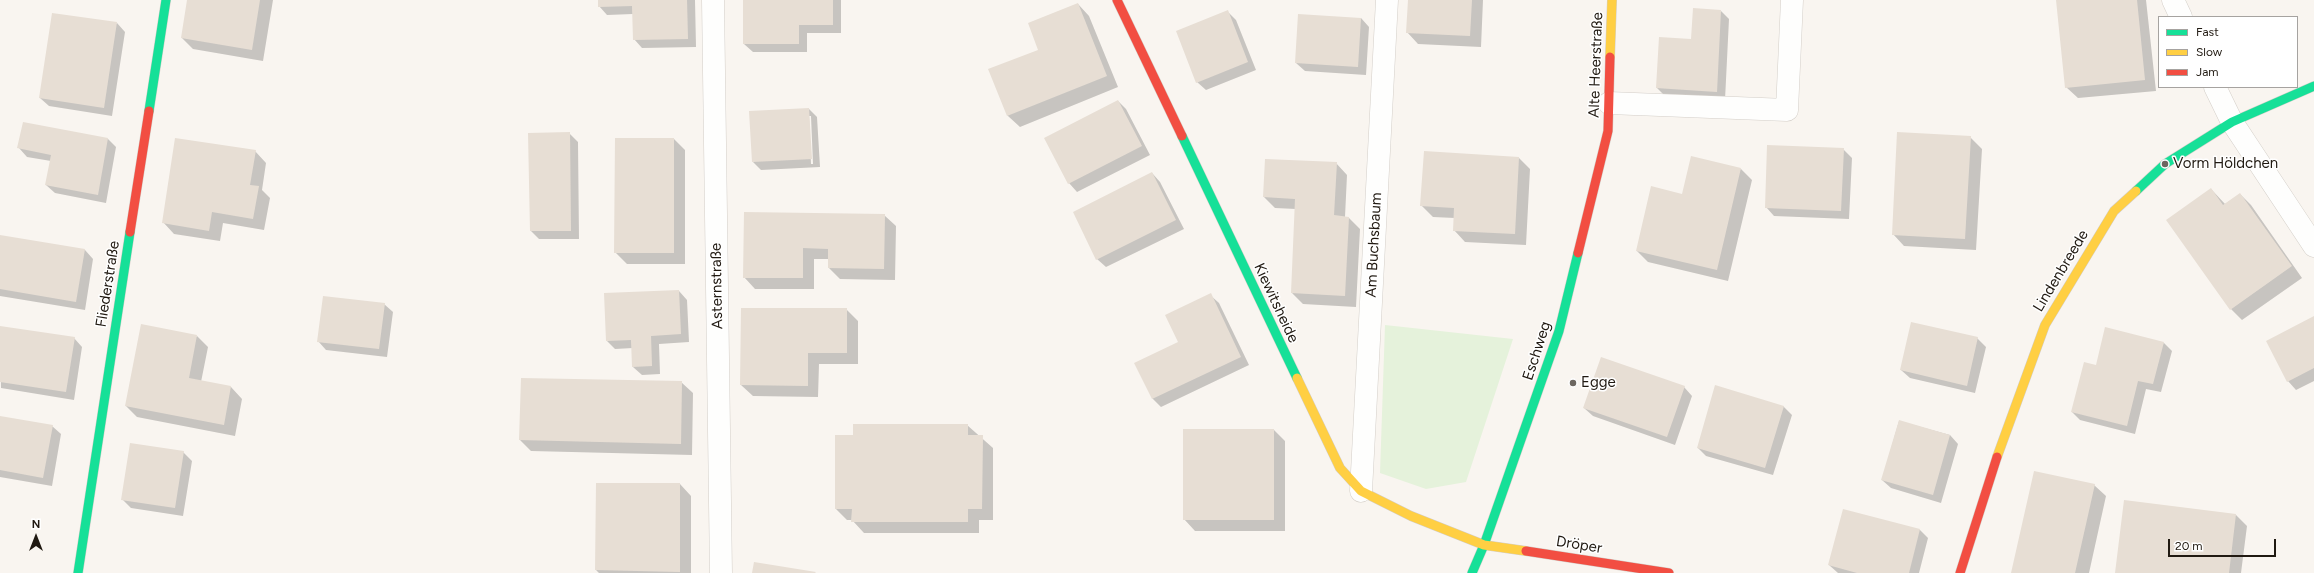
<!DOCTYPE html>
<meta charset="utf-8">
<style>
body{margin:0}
#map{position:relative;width:2314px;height:573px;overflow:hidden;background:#f9f5f0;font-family:Figtree,sans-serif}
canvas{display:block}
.legend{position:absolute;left:2158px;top:16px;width:140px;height:72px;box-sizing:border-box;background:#fff;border:1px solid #a6a3a0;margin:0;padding:5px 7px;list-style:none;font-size:12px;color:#201911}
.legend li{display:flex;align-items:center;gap:8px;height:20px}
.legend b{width:20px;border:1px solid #a6a3a0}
.north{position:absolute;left:16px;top:517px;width:40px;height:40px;-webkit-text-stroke:3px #fff;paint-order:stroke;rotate:0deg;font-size:11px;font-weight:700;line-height:16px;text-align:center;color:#201911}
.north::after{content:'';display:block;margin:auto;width:14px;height:18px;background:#201911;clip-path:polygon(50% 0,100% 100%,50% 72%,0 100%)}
.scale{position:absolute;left:2168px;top:539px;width:108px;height:18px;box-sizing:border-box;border:2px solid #201911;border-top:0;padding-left:5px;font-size:12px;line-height:14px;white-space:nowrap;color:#201911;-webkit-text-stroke:3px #fff;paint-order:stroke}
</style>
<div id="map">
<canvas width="2314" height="573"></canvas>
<ul class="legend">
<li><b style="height:5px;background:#16e098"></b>Fast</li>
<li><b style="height:5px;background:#ffcf43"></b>Slow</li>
<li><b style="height:5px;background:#f24e42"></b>Jam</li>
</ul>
<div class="north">N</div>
<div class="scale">20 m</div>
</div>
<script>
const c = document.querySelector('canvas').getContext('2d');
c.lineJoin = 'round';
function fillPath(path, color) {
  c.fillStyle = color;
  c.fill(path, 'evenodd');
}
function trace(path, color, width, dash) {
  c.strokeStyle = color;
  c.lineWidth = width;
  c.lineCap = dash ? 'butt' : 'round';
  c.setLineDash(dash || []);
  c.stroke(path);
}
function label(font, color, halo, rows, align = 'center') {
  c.font = font + ' Figtree,sans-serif';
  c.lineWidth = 3;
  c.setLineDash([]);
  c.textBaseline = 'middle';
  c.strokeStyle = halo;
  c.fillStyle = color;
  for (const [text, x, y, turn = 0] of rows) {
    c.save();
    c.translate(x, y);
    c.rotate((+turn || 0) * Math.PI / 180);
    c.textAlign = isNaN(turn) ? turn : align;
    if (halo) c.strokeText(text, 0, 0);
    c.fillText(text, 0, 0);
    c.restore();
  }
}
fillPath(new Path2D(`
 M 1385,325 L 1513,339 L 1466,482 L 1426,489 L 1380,473 Z`), '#e5f2db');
fillPath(new Path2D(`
 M 188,0 L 273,0 L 263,61 L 193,49 L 182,38 Z
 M 599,0 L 695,0 L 696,47 L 642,48 L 634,39 L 633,14 L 607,15 L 599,6 Z
 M 744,0 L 841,0 L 841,33 L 807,33 L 807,52 L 753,52 L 744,44 Z
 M 1409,0 L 1483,0 L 1481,47 L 1418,44 L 1407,32 Z
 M 2057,0 L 2146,0 L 2156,91 L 2078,98 L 2066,87 Z
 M 1078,4 L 1089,16 L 1118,87 L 1020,127 L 1008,116 L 990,70 L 1040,50 Z
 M 1227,11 L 1236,20 L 1256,70 L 1206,90 L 1197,82 Z
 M 1721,11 L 1729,19 L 1725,100 L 1665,96 L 1657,88 L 1692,40 Z
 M 1361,18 L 1369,27 L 1366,75 L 1305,71 L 1296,63 Z
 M 117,23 L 125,32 L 112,116 L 49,106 L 40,98 Z
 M 1118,101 L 1126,109 L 1150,155 L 1077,192 L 1069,183 Z
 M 809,109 L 817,117 L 820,167 L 761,170 L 753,162 ZM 809,116 L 811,116 L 813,164 L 811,164 Z
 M 569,133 L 578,142 L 579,239 L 539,239 L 531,231 Z
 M 1970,137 L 1982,149 L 1976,250 L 1904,246 L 1893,234 Z
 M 108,139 L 116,147 L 106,203 L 55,193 L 46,185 L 51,161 L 27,157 L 19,148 Z
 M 616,139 L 674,139 L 685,150 L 685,264 L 627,264 L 615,252 Z
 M 1843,149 L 1852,158 L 1849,219 L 1774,216 L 1766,207 Z
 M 255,151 L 266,163 L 262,190 L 270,198 L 264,230 L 223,223 L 220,241 L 174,234 L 163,222 Z
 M 1519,158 L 1530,169 L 1526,245 L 1465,242 L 1454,230 L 1455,218 L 1433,217 L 1421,205 Z
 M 1336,163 L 1347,175 L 1345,217 L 1349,218 L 1360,229 L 1356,307 L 1303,304 L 1292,293 L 1296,209 L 1275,208 L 1264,197 Z
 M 1741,169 L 1752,180 L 1728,281 L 1648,262 L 1637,251 L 1683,195 Z
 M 1152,173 L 1160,182 L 1184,229 L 1106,267 L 1097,259 Z
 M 2211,189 L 2225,204 L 2240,194 L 2251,205 L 2302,278 L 2242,320 L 2231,309 Z
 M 745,213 L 884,215 L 896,226 L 895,280 L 840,279 L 829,268 L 829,259 L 814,259 L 814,289 L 755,289 L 744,277 Z
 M 0,236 L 85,250 L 93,259 L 85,310 L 0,296 Z
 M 679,291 L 687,300 L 689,342 L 659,344 L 660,374 L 642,375 L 633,367 L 633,348 L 615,349 L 607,341 Z
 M 1210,295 L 1219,303 L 1249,365 L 1161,407 L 1152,398 L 1180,342 Z
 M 384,304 L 393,312 L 387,357 L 326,350 L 318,341 Z
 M 846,309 L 858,321 L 858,364 L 819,364 L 818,397 L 753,396 L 741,385 Z
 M 2314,317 L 2314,381 L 2296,390 L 2288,381 Z
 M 0,333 L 74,338 L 82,347 L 74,400 L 1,388 Z
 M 197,336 L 208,347 L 201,382 L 231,387 L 242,399 L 235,436 L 137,417 L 126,406 Z
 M 1977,338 L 1986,347 L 1975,393 L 1910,378 L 1901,370 Z
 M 2164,343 L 2172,351 L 2161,392 L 2146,389 L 2135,434 L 2080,420 L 2072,412 L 2097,366 Z
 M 681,382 L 693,393 L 692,455 L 531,451 L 520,440 Z
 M 1684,387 L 1692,396 L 1675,445 L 1593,416 L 1584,408 Z
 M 1783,406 L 1792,415 L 1773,475 L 1706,456 L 1698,448 Z
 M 0,417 L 52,426 L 61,434 L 52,486 L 0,477 Z
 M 1899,421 L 1950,435 L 1958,444 L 1941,503 L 1891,488 L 1882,480 Z
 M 967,425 L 993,448 L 993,520 L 979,520 L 979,533 L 864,533 L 852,520 L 847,520 L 836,509 Z
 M 1274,430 L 1285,441 L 1285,531 L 1195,531 L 1184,519 Z
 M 183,452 L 192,461 L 183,516 L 131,508 L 122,499 Z
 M 680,484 L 691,496 L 691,573 L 599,573 L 596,570 Z
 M 2094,485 L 2106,496 L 2089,573 L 2012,573 Z
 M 1844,510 L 1920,530 L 1928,538 L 1919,573 L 1838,573 L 1829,565 Z
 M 2236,515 L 2247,526 L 2241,573 L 2116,573 Z`), '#0003');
fillPath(new Path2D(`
 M 187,0 L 260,0 L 252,50 L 181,38 Z
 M 598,0 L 687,0 L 688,39 L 633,40 L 632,6 L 598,7 Z
 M 743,0 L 833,0 L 833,25 L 799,25 L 799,44 L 743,44 Z
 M 1408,0 L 1472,0 L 1470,36 L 1406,33 Z
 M 2056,0 L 2137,0 L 2145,80 L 2065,88 Z
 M 1078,3 L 1107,76 L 1007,116 L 988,69 L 1038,50 L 1028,23 Z
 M 1693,8 L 1721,10 L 1717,92 L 1656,88 L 1659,37 L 1691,39 Z
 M 1228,10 L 1248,62 L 1196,83 L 1176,31 Z
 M 52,13 L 117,22 L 104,108 L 39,98 Z
 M 1298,14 L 1361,18 L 1358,67 L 1295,63 Z
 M 1118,100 L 1142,146 L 1068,184 L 1044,138 Z
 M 809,108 L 812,159 L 752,162 L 749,111 Z
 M 23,122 L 108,138 L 98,195 L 45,185 L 51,155 L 17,148 Z
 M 570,132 L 571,231 L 530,231 L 528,133 Z
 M 1897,132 L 1971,136 L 1965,239 L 1892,235 Z
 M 175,138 L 256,150 L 250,185 L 259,186 L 253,219 L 212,212 L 209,231 L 162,223 Z
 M 615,138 L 674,138 L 674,253 L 614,253 Z
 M 1767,145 L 1844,148 L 1841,211 L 1765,208 Z
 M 1424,151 L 1519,157 L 1515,234 L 1453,231 L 1454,208 L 1420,206 Z
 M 1691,156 L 1741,168 L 1717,270 L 1636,251 L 1651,186 L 1682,194 Z
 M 1265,159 L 1337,162 L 1334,215 L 1349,217 L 1345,296 L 1291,293 L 1295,199 L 1263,197 Z
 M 1152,172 L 1176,220 L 1096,260 L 1073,212 Z
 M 2211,188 L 2223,205 L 2240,193 L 2292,266 L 2230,310 L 2166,220 Z
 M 744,212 L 885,214 L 884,269 L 828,268 L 828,249 L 803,248 L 803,278 L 743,278 Z
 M 0,235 L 85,249 L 76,302 L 0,289 Z
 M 679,290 L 681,334 L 651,336 L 652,366 L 632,367 L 631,340 L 606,341 L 604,293 Z
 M 1211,293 L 1241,357 L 1152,399 L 1134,363 L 1178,342 L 1165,315 Z
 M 323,296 L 385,303 L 379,349 L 317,342 Z
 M 741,308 L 847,308 L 847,353 L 808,353 L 808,386 L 740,385 Z
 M 2314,316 L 2314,368 L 2287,382 L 2266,341 Z
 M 1911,322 L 1978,337 L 1967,386 L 1900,370 Z
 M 141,324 L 197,335 L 189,378 L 231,386 L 224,425 L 125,406 Z
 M 0,326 L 75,337 L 66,392 L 0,382 Z
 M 2105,327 L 2164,342 L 2153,384 L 2138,381 L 2127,426 L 2071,412 L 2084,362 L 2096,365 Z
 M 1601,357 L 1685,386 L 1667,437 L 1583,408 Z
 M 521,378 L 682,381 L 681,444 L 519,440 Z
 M 1715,385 L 1784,406 L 1765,468 L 1697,448 Z
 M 0,416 L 53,425 L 43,478 L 0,470 Z
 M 1899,420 L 1950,435 L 1933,495 L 1881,480 Z
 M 853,424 L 968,424 L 968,435 L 983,435 L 982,509 L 968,509 L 968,522 L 851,522 L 852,509 L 835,509 L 835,435 L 853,435 Z
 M 1183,429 L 1274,429 L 1274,520 L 1183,520 Z
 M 130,443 L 184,451 L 175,508 L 121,500 Z
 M 2034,471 L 2095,484 L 2075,573 L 2011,573 Z
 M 596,483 L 680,483 L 680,572 L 595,570 Z
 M 2124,500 L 2236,514 L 2229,573 L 2115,573 Z
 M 1843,509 L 1920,529 L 1909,573 L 1857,573 L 1828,565 Z
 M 754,562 L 816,572 L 815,573 L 752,573 Z`), '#e7ded4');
const street = new Path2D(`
 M 713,0 L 721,573
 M 2173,0 L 2181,17
 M 2215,87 L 2232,122 L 2314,246
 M 1609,103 L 1787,110 L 1792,0
 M 1361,491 L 1387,0`);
const fast = new Path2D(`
 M 149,111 L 166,0
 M 1182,136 L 1297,378
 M 2136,191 L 2165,164 L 2232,122 L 2314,86
 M 78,573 L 130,232
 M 1472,573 L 1484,545 L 1559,331 L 1578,253`);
const slow = new Path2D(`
 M 1610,57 L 1612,0
 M 1297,378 L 1340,468 L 1361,491 L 1411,516 L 1484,545 L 1526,551
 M 1997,457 L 2045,325 L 2114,211 L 2136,191`);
const jam = new Path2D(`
 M 1117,0 L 1182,136
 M 130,232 L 149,111
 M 1578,253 L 1608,131 L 1610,57
 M 1526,551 L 1669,573
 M 1960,573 L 1997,457`);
trace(street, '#d3cec8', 23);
trace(fast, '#d3cec8', 10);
trace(slow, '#d3cec8', 10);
trace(jam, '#d3cec8', 10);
trace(street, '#fefefd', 22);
trace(fast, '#16e098', 9);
trace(slow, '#ffcf43', 9);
trace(jam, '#f24e42', 9);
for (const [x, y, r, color] of [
 [2165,164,4,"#6c665f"],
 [1573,383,4,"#6c665f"]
]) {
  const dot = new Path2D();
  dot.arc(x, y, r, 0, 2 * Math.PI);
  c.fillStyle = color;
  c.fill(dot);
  trace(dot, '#fff', 1.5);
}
label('15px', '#201911', '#fff', [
 ["Alte Heerstraße",1596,65,-88],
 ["Am Buchsbaum",1374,245,-87],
 ["Lindenbreede",2061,271,-59],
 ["Fliederstraße",108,284,-81],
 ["Asternstraße",717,286,-91],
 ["Kiewitsheide",1276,303,65],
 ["Eschweg",1537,351,-72],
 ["Dröper",1579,545,9]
]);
label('15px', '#201911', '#fff', [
 ["Vorm Höldchen",2173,164],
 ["Egge",1581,383]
], 'left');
</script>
